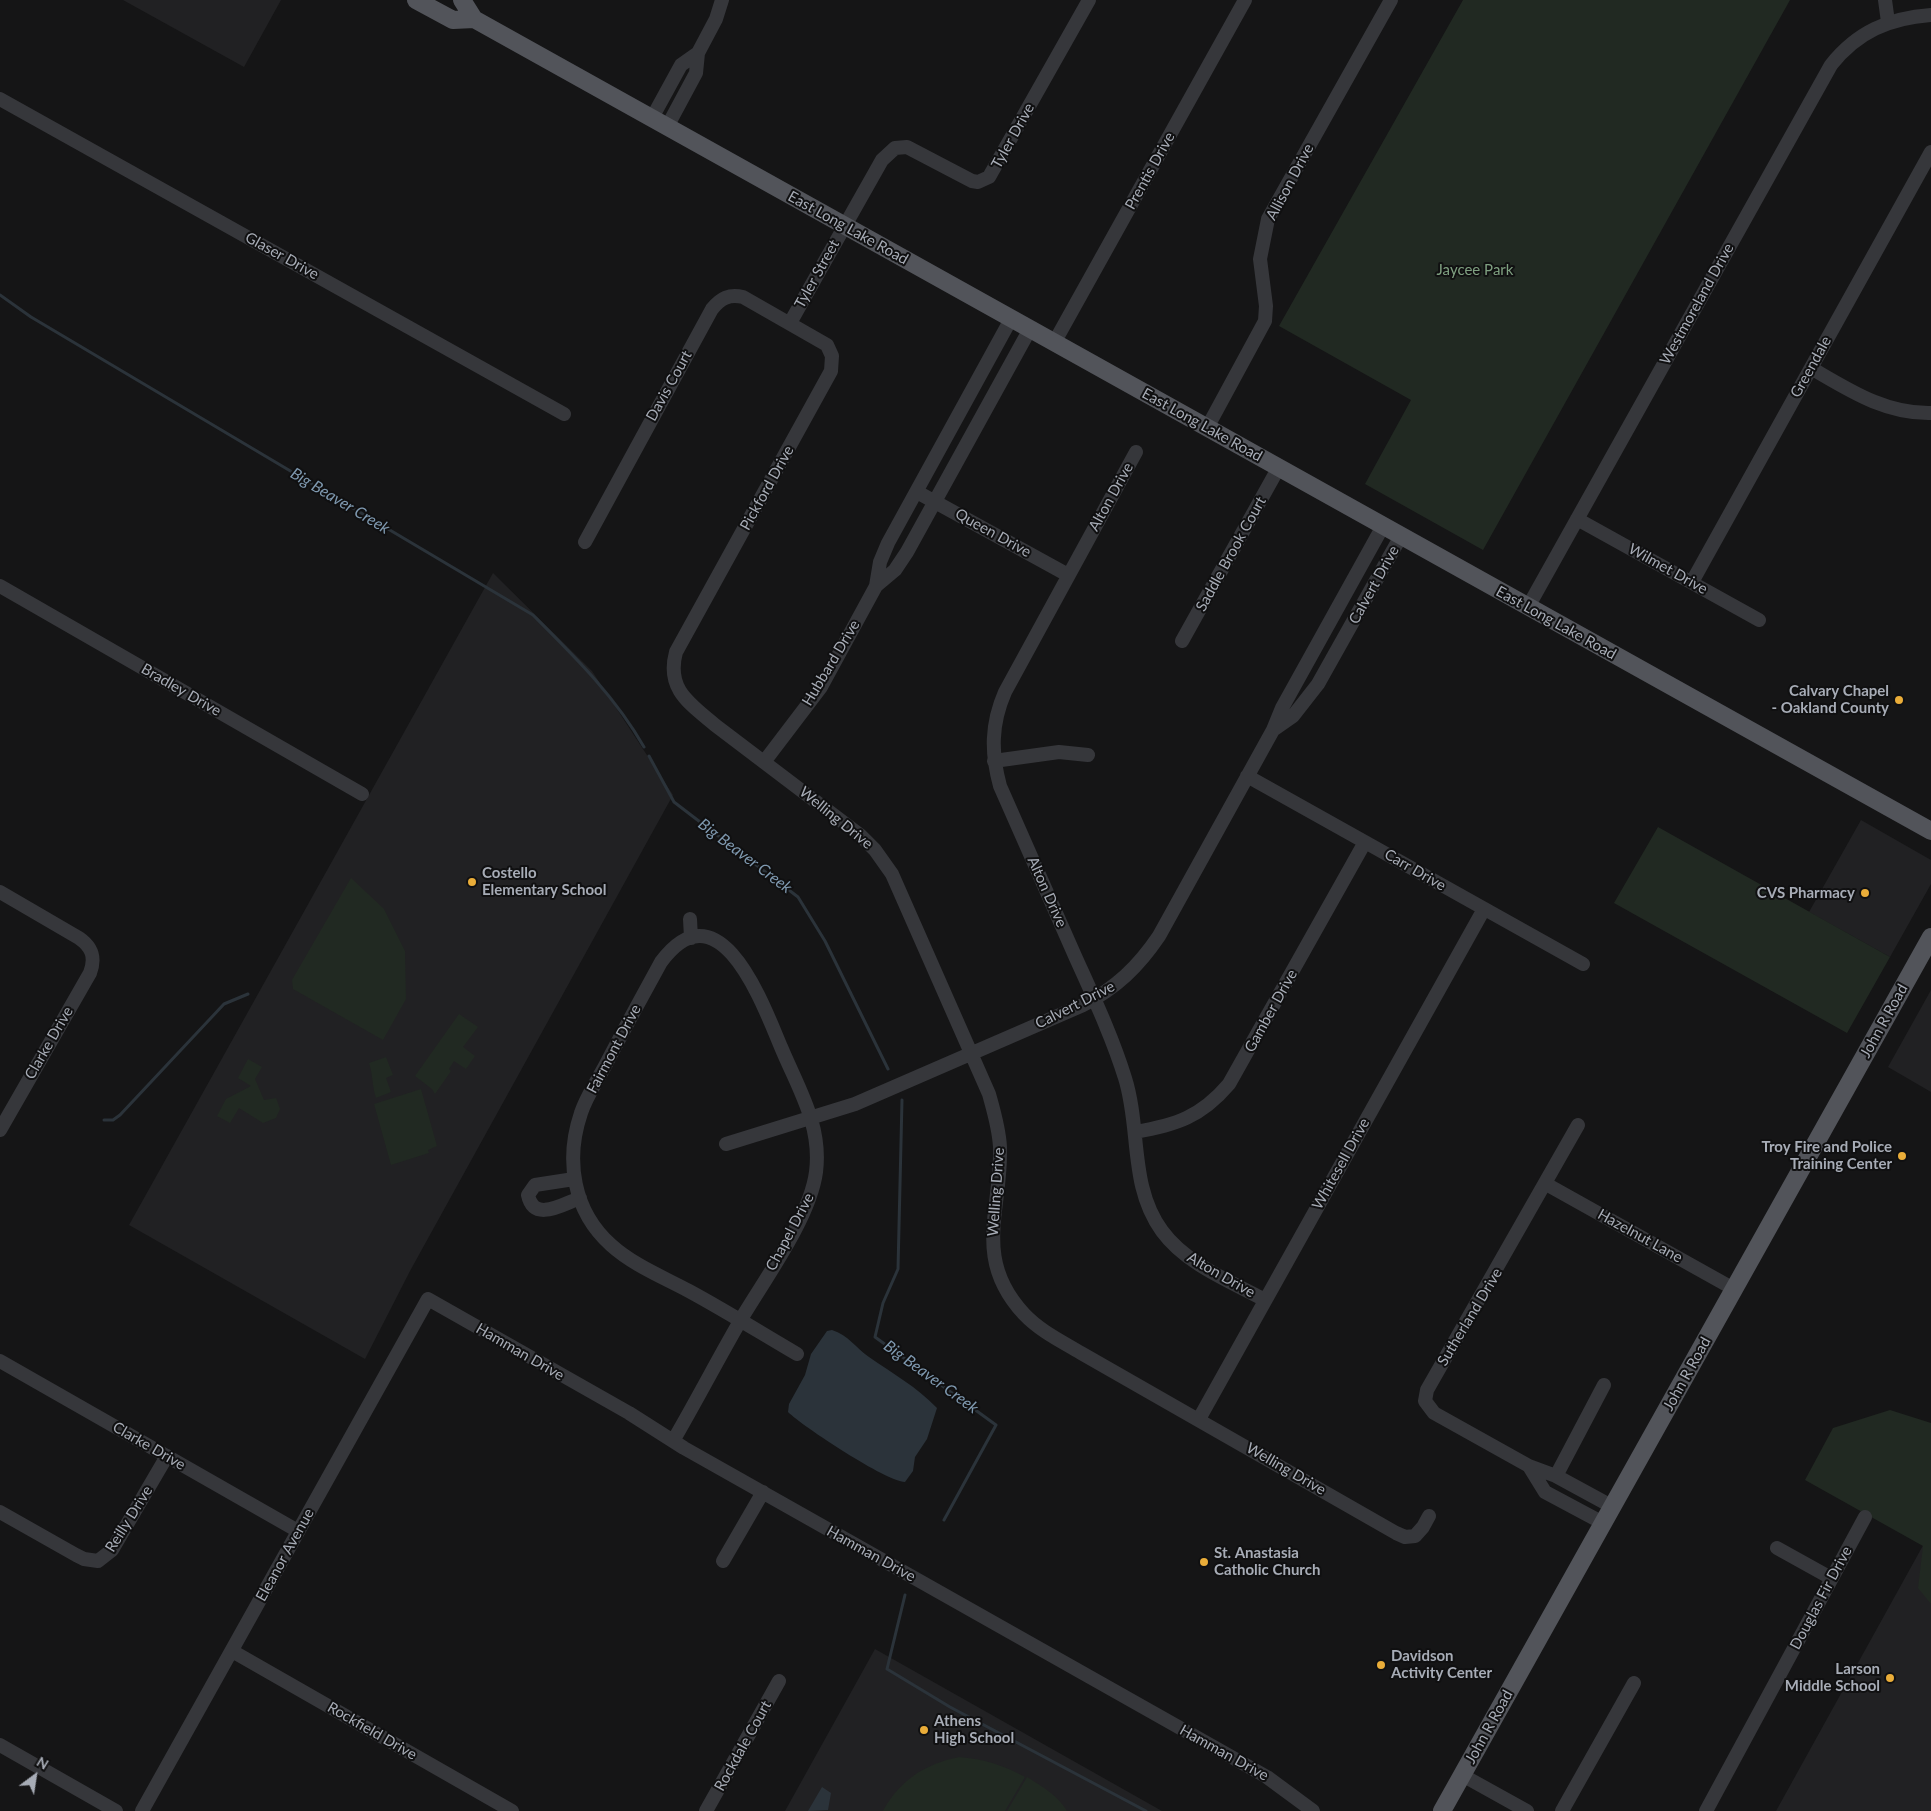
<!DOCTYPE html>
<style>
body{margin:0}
#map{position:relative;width:1931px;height:1811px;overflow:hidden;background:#151516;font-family:Lato,sans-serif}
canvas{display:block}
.north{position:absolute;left:10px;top:1751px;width:50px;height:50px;-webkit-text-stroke:4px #101011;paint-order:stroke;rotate:31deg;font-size:14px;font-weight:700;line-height:20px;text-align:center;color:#a7acb6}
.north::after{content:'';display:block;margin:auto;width:18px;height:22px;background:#a7acb6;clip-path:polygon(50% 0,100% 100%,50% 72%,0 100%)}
</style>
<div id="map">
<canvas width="1931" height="1811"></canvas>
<div class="north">N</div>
</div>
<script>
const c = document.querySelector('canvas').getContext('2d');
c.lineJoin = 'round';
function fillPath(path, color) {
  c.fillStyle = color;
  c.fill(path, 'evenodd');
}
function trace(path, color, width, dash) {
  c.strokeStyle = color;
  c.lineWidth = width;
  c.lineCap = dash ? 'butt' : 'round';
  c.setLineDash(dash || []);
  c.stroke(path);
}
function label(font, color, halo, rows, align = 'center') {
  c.font = font + ' Lato,sans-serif';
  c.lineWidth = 4;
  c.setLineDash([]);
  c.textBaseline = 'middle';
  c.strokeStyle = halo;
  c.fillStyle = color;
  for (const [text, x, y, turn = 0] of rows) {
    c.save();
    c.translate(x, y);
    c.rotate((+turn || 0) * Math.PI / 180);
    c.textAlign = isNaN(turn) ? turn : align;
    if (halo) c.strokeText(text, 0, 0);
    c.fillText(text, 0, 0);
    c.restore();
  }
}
fillPath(new Path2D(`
 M 123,0 L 281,0 L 244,67 Z
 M 493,573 L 592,671 L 673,795 L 410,1271 L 365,1359 L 129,1225 Z
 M 1861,820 L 1931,860 L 1931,884 L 1890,957 L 1809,912 Z
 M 1931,990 L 1931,1092 L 1888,1067 Z
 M 1931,1531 L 1931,1811 L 1776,1811 Z
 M 875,1649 L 1162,1811 L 785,1811 Z`), '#212123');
fillPath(new Path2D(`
 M 1463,0 L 1790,0 L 1483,550 L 1365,484 L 1411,400 L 1279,326 Z
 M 1658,827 L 1890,957 L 1847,1033 L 1614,903 Z
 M 351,878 L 384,909 L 405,951 L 406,999 L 383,1040 L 293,989 L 292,980 Z
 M 459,1014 L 478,1027 L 463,1047 L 475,1056 L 466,1069 L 454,1061 L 449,1069 L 451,1071 L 435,1094 L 432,1089 L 415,1076 Z
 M 386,1057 L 393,1075 L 386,1078 L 391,1092 L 376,1098 C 372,1086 373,1075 369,1063 Z
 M 248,1059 L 262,1067 L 255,1079 L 264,1100 L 276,1098 L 280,1109 L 276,1118 L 263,1123 L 239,1108 L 230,1123 L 217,1116 L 226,1099 L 251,1086 L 238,1078 Z
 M 421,1089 L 437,1146 L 428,1150 L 429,1153 L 391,1165 L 374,1104 Z
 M 1890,1410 L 1931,1423 L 1931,1604 L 1918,1588 L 1923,1546 L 1805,1480 L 1833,1428 Z
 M 959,1757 C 984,1759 1003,1765 1025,1777 L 1005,1811 L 883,1811 C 900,1780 925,1764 959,1757 Z
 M 1027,1777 C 1043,1787 1057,1795 1067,1811 L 1007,1811 Z`), '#212922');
fillPath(new Path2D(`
 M 832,1330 C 848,1335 856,1348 869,1357 C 892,1373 917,1387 937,1408 L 927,1439 L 915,1457 L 913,1471 L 905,1482 C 887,1482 802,1426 788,1412 L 789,1404 L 805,1375 L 811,1354 L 827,1331 Z
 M 822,1787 L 831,1793 L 828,1810 L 808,1811 Z`), '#2b333a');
trace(new Path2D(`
 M 0,295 L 31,317 L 533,615 C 574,656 615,696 644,747
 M 649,756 L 674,802 L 798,897 L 825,941 L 888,1069
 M 902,1100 L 898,1269 L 883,1303 L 875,1337 L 996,1425 L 944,1520
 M 104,1120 L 113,1120 L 120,1115 L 224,1004 L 248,994
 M 905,1595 L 887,1669 L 950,1707 L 1146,1811`), '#2b333a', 3);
trace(new Path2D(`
 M 1885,0 L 1888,22
 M 0,99 L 564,414
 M 652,118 L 681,65 L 698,53
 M 667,127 L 696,73 L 698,53 L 716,19 L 722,0
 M 790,323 L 882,160 L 895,148 L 907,147 L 972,181 L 978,182 L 989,177 L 1089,0
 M 1054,343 L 1245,0
 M 1811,368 C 1849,390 1885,414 1931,413
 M 1207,428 L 1265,321 L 1266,306 L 1260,259 L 1268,219 L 1391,0
 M 1136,452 L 1005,692 C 991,724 991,753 1000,786 C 1025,842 1050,899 1075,956 C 1093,996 1112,1036 1125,1078 C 1141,1129 1129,1186 1162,1231 C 1186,1264 1230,1281 1265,1300
 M 917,492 L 1068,575
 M 1577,519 L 1759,620
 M 585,542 L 712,309 C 721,298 729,294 743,297 L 827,345 L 832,356 L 831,371 L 676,652 C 666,689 689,703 715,725 L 860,835 L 875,850 L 892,874 L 989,1094 C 994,1112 999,1128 1000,1147 C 1002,1210 972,1258 1024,1314 C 1040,1331 1061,1341 1081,1353 L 1396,1533 L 1405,1537 L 1415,1536 L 1423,1527 L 1429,1516
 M 1692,582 L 1931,152
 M 0,586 L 362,794
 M 876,586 L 895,570 L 907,552 L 1030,329
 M 1528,607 L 1831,65 C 1857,32 1889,18 1931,15
 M 1182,641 L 1279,467
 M 1273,730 L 1293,716 L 1318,684 L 1401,536
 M 994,761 L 1059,752 L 1088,755
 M 764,762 L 821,687 L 876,586 L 880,562 L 888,543 L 1011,319
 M 1247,776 L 1583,964
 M 0,892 L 79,938 C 92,947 96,957 90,973 L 0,1130
 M 690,919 L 691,938
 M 1578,1125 L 1427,1390 L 1425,1401 L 1434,1413 L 1529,1466 L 1556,1476 L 1613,1507
 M 1135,1132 C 1176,1125 1201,1117 1229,1084 L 1365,842
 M 726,1144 L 855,1104 L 1083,1005 C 1116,988 1138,967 1159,936 L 1273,730 L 1282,708 L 1383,526
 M 574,1179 L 535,1185 L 528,1195 C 534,1223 563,1204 580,1198
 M 1546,1184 L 1734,1289
 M 0,1361 L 298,1531
 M 1199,1419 L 1484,909
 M 673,1441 C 697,1400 719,1357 743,1316 C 767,1276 810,1217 816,1172 C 822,1125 798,1088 781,1047 C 762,1002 719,884 661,962 C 642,997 623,1031 605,1066 C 597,1081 586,1097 581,1113 C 565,1160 573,1211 611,1245 C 633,1265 663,1277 689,1291 C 726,1311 761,1333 797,1354
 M 1529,1466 L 1545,1492 L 1603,1523
 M 1556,1476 L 1604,1385
 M 0,1512 L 76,1555 L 84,1559 L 98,1561 L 112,1550 L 167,1456
 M 1777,1548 L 1831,1578
 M 723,1561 L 763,1492
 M 232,1651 L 512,1811
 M 0,1745 L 116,1811
 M 1462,1775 L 1527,1811
 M 142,1811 L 428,1299 L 629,1413 L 684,1448 L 1267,1777 L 1313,1811
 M 706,1811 L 779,1681
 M 1562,1811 L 1634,1683
 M 1706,1811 L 1865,1517`), '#36373b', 14);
trace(new Path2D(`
 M 416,0 L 453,20 L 474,19
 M 462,0 L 474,19 L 1931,831
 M 1442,1811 L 1931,937`), '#52545a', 18);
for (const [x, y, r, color] of [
 [1899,700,5,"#eaad39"],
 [472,882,5,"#eaad39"],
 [1865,893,5,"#eaad39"],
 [1902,1156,5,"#eaad39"],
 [1204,1562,5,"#eaad39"],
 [1381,1665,5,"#eaad39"],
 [1890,1678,5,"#eaad39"],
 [924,1730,5,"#eaad39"]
]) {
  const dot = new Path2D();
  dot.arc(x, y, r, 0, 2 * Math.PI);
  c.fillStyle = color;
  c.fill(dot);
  trace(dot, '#101011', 2);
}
label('15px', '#a7acb6', '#101011', [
 ["Tyler Drive",1013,136,-61],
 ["Prentis Drive",1150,171,-61],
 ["Allison Drive",1290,182,-62],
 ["East Long Lake Road",848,228,29],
 ["Glaser Drive",282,256,29],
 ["Tyler Street",817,274,-61],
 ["Westmoreland Drive",1697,304,-61],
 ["Greendale",1811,367,-61],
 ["Davis Court",669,386,-61],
 ["East Long Lake Road",1202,425,29],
 ["Pickford Drive",767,488,-61],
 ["Alton Drive",1111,497,-61],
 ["Queen Drive",993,533,29],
 ["Saddle Brook Court",1231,554,-61],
 ["Wilmet Drive",1668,569,29],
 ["Calvert Drive",1374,585,-61],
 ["East Long Lake Road",1556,623,29],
 ["Hubbard Drive",831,663,-59],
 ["Bradley Drive",181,690,30],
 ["Welling Drive",836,818,39],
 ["Carr Drive",1415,870,30],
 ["Alton Drive",1047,892,66],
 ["Calvert Drive",1075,1005,-27],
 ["Gamber Drive",1271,1011,-61],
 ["John R Road",1884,1021,-61],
 ["Clarke Drive",49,1043,-60],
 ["Fairmont Drive",614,1049,-62],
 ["Whitesell Drive",1341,1164,-61],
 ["Welling Drive",996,1192,-86],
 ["Chapel Drive",790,1232,-62],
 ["Hazelnut Lane",1640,1236,29],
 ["Alton Drive",1221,1275,30],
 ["Sutherland Drive",1470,1317,-59],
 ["Hamman Drive",520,1352,30],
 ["John R Road",1687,1374,-61],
 ["Clarke Drive",149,1446,30],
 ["Welling Drive",1286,1469,30],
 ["Reilly Drive",129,1519,-58],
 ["Hamman Drive",871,1554,29],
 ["Eleanor Avenue",285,1555,-61],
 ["Douglas Fir Drive",1821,1598,-62],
 ["John R Road",1489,1727,-61],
 ["Rockfield Drive",372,1731,30],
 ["Rockdale Court",743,1746,-61],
 ["Hamman Drive",1224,1753,29]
]);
label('15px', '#7fa081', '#101011', [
 ["Jaycee Park",1475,270]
]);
label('bold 15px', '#a7acb6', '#101011', [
 ["Calvary Chapel",1889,691],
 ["- Oakland County",1889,708],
 ["Costello",482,873,"left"],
 ["Elementary School",482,890,"left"],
 ["CVS Pharmacy",1855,893],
 ["Troy Fire and Police",1892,1147],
 ["Training Center",1892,1164],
 ["St. Anastasia",1214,1553,"left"],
 ["Catholic Church",1214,1570,"left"],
 ["Davidson",1391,1656,"left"],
 ["Activity Center",1391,1673,"left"],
 ["Larson",1880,1669],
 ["Middle School",1880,1686],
 ["Athens",934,1721,"left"],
 ["High School",934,1738,"left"]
], 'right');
label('italic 16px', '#7f99b0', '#101011', [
 ["Big Beaver Creek",340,501,31],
 ["Big Beaver Creek",745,856,37],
 ["Big Beaver Creek",931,1377,36]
]);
</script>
